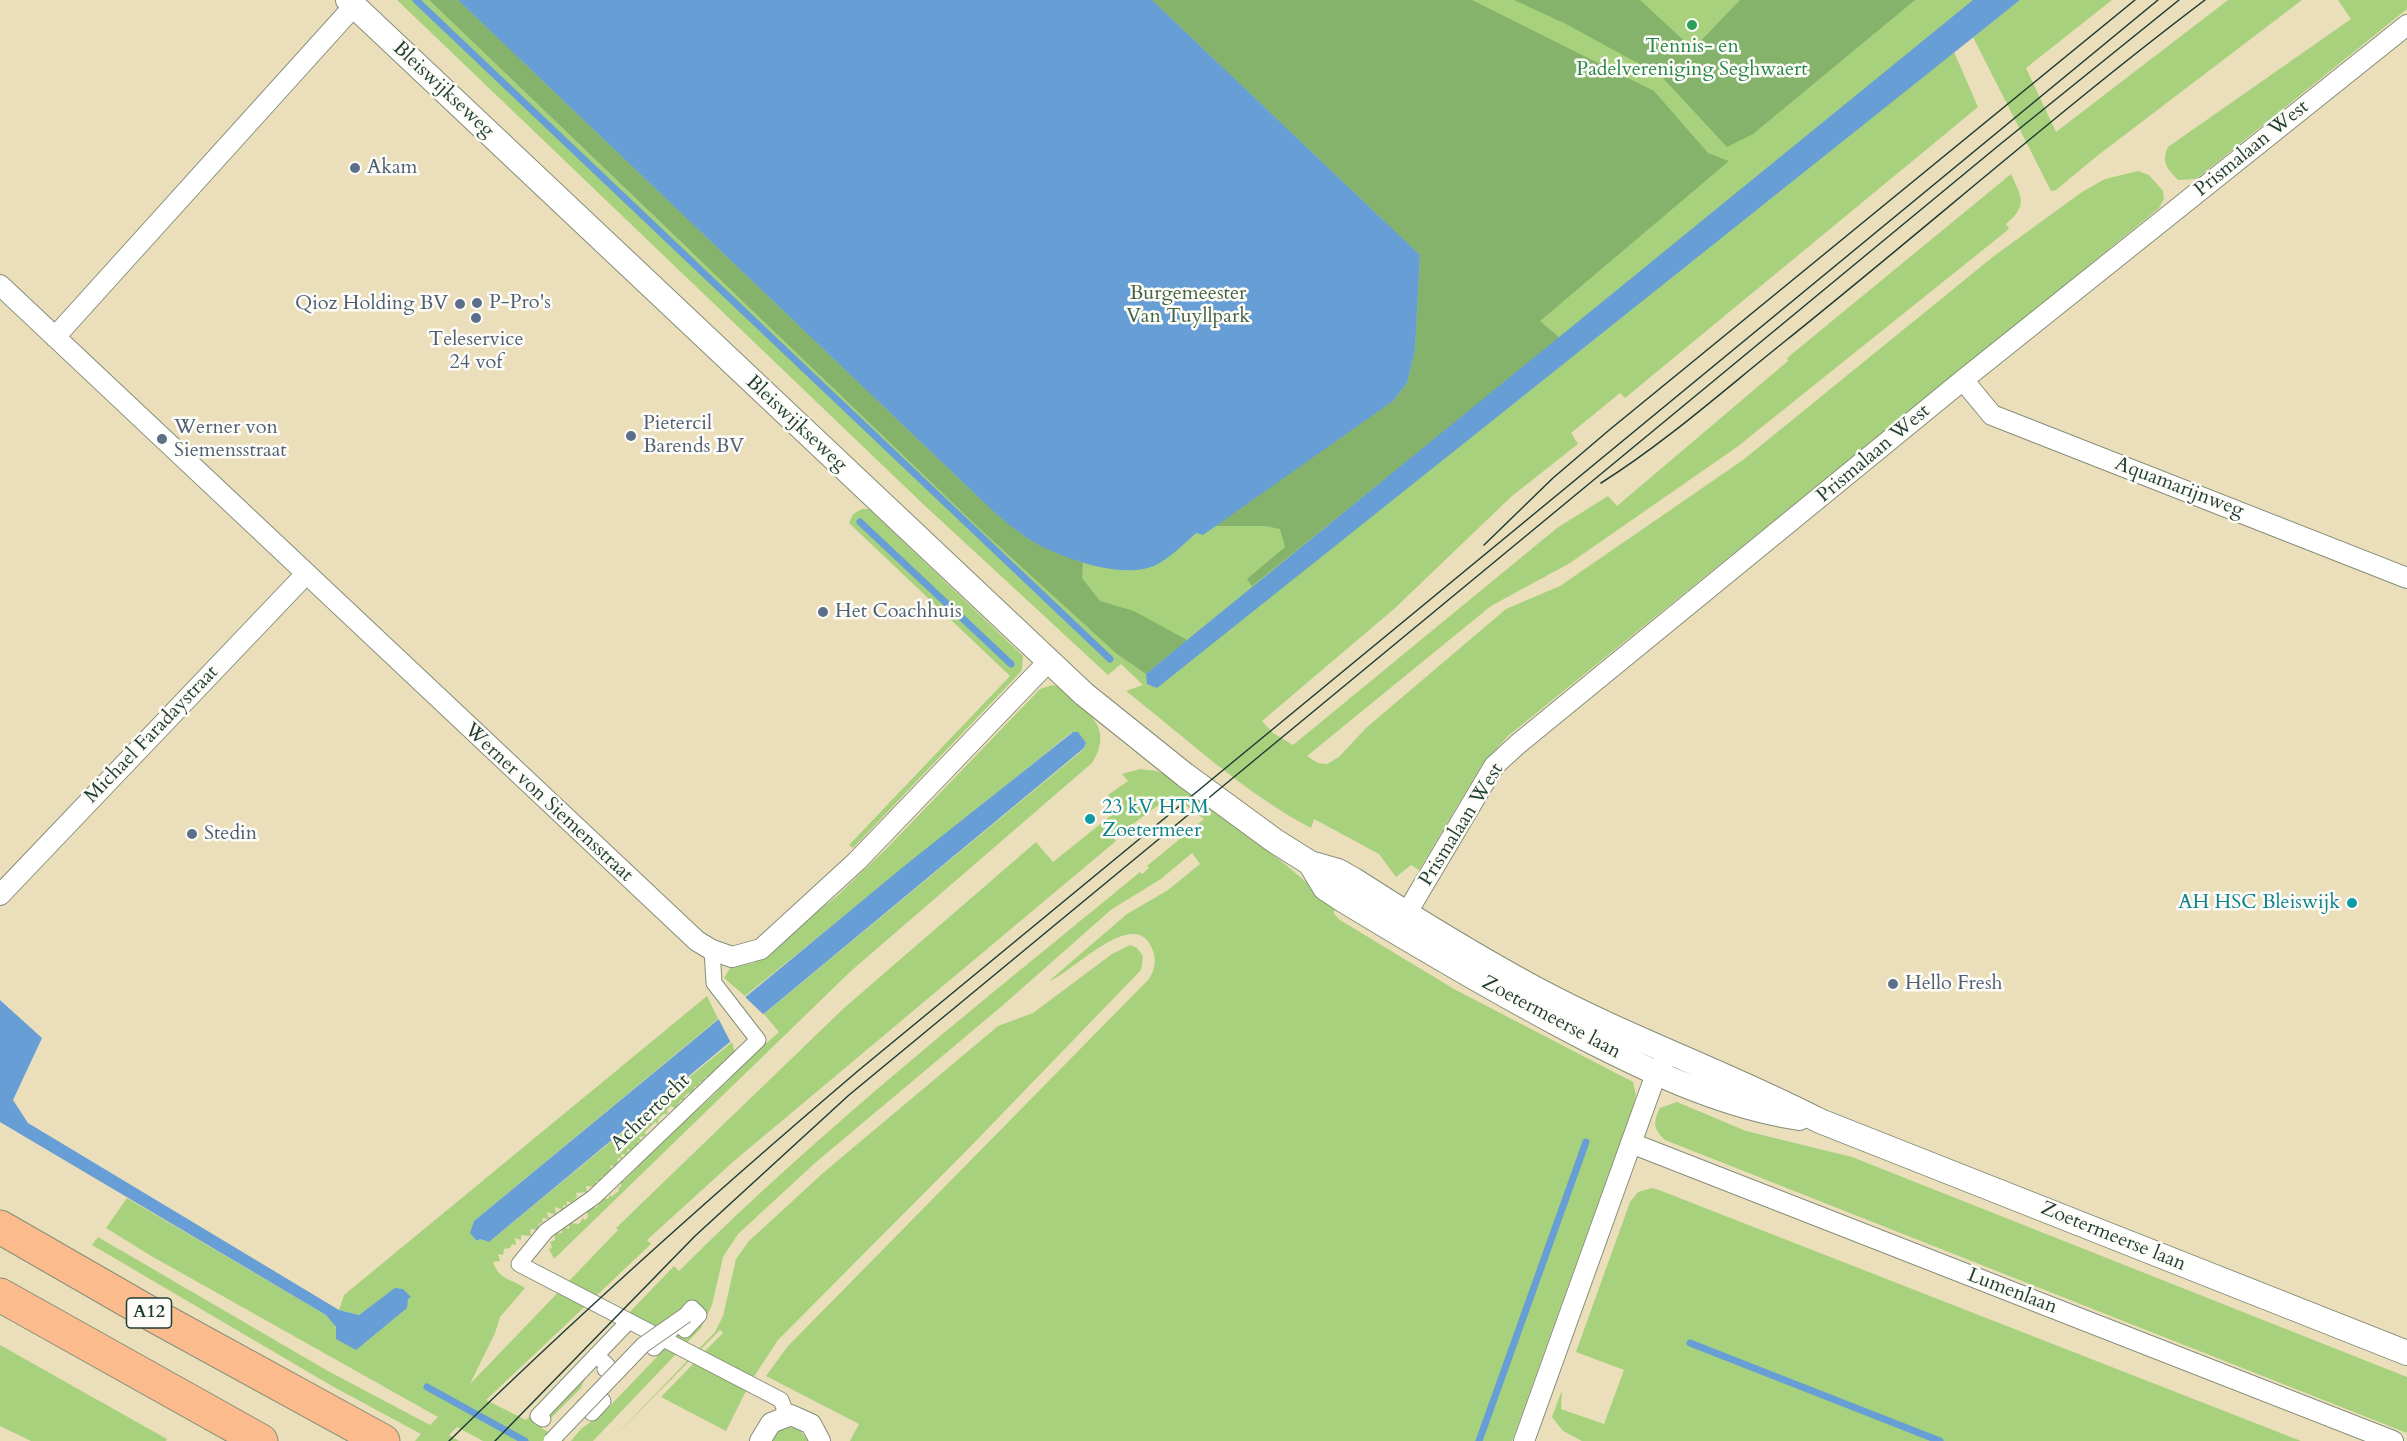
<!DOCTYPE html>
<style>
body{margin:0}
canvas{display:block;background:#ebdfbb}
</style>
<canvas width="2407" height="1441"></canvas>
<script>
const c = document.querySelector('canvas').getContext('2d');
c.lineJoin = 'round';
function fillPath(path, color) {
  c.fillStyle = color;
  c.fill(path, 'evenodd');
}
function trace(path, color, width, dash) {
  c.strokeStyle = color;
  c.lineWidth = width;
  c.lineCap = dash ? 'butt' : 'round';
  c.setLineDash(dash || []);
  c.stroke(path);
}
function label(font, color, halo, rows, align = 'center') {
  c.font = font + ' Cardo,serif';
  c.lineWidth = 5;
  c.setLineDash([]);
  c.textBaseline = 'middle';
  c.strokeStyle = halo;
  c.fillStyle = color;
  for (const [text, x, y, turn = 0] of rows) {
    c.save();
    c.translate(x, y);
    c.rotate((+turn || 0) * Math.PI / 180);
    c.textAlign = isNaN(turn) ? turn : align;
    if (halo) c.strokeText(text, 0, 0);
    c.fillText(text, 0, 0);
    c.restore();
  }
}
fillPath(new Path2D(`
 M 397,0 L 429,0 L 714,274 L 436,0 L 1993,0 L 1766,202 L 1954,52 L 1978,107 L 1625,398 L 1620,393 L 1571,433 L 1578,444 L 1512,496 L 1394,609 L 1262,721 L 1273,733 L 1293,745 L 1557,528 L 1608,496 L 1617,506 L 1788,361 L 1787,358 L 2011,174 C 2022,198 2028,205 2006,224 L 2009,229 L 1737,447 L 1570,563 L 1491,606 L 1307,756 L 1318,763 L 1327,764 L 1339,757 L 1366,728 L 1506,609 L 1560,586 L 1743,460 L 1994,256 L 2082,192 L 2105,179 L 2138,171 L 2149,175 L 2163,191 L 2164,199 L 2159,208 L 2066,284 L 1508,736 L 1481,766 L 1419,870 L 1411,865 L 1396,877 L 1379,854 L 1314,819 L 1311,828 C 1244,793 1185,737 1126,691 L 1143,685 L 1121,664 L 1108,675 L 923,504 Z
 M 2020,0 L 2112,0 L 2026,68 L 2056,132 L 2228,0 L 2302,0 L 2097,156 L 2056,190 L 2051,191 L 1973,37 Z
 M 2338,0 L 2407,0 L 2407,9 L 2196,179 L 2178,180 C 2167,168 2161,163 2168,147 L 2351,19 Z
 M 862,509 L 869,509 L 1023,656 L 1022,670 L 1014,679 L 853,848 L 849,845 L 1010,676 L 849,523 L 853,514 Z
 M 1052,685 L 1058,686 C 1084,710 1116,725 1092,763 L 851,971 L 554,1259 L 549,1249 L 552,1248 L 550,1242 L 555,1240 L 555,1234 L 562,1233 L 563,1227 L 569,1229 L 569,1223 L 579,1224 L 583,1218 L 585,1220 L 588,1217 L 587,1211 L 592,1206 L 596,1208 L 604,1198 L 608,1199 L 610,1195 L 613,1197 L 613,1195 L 619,1191 L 618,1187 L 621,1187 L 621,1181 L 624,1181 L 660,1144 L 662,1144 L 662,1142 L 716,1093 C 722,1085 731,1081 734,1072 L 779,1032 L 764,1014 L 1084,749 L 1086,743 L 1072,732 L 745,996 L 724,978 L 730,968 L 753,963 L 837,896 L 888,847 L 1040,689 Z
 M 1140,769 L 1157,771 L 1165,775 L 1285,864 L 1334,906 L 1334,914 L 1340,920 L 1454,989 L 1633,1082 L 1636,1095 L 1633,1106 L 1512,1441 L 850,1441 L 859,1424 L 766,1376 L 788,1346 L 1148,980 C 1154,972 1156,963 1154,954 C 1139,899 1072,974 1049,981 L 1127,914 L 1168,890 L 1200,864 L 1192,853 L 1161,879 L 1112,909 L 1002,1006 L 815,1163 L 738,1234 L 723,1257 L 712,1305 L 701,1328 L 593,1441 L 571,1441 L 581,1429 L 604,1412 L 702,1310 L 691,1299 C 667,1321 662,1330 627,1328 L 587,1374 L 581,1388 L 541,1428 L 565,1441 L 483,1441 L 457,1427 L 449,1435 L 459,1441 L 415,1441 L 421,1434 L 332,1386 L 92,1245 L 98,1237 L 328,1371 L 430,1425 L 438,1417 L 153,1257 L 106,1228 L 127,1198 L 326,1315 L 334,1323 L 337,1332 L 369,1308 L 359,1315 L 339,1310 L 344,1295 L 707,996 L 718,1019 L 474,1221 L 471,1234 L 477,1241 L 480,1239 L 489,1242 L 732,1042 L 735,1053 L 710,1077 L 705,1077 L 704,1083 L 699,1082 L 700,1086 L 694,1087 L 695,1092 L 692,1094 L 688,1093 L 684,1097 L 685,1101 L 681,1100 L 675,1108 L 671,1106 L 667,1110 L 668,1114 L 664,1114 L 658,1119 L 658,1124 L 655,1122 L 645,1132 L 646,1136 L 639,1137 L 641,1141 L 638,1141 L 638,1147 L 633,1146 L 633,1151 L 627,1149 L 628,1155 L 621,1154 L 622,1159 L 617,1158 L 619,1165 L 616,1164 L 616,1167 L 610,1165 L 612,1172 L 605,1178 L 601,1176 L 602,1181 L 596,1181 L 596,1187 L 586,1186 L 587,1192 L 576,1193 L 577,1197 L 571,1203 L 567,1201 L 567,1206 L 563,1205 L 564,1210 L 555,1207 L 556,1215 L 547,1212 L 549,1219 L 542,1218 L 543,1222 L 538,1224 L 540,1228 L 537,1230 L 530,1229 L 531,1236 L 521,1235 L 521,1240 L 515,1238 L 516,1245 L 512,1244 L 510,1248 L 504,1249 L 503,1255 L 498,1254 L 500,1261 L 493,1262 C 499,1280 512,1279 525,1288 L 500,1317 L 495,1333 L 470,1384 L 618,1230 L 616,1228 L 844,1008 L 1036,842 L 1053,862 L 1119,809 L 1108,795 L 1128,781 L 1122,774 ZM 1172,795 L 1204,819 L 1147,866 L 1149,868 L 1142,874 L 1140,872 C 983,1001 823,1127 679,1271 L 674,1266 L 526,1420 L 486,1400 L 651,1244 L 647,1240 L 734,1161 L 1116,841 L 1114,838 Z
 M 1130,945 L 1137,948 L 1143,956 L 1141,970 L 972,1145 L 778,1340 L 753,1378 L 704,1352 L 723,1333 L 720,1330 L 610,1441 L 715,1332 L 723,1316 L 736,1259 L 749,1241 L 823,1173 L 998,1026 L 1033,1013 L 1112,954 Z
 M 1677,1102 L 1746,1131 L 1852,1157 L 2407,1377 L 2407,1433 L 1665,1140 C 1653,1129 1653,1122 1660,1108 Z
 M 1652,1188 L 1659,1190 L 2301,1441 L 1582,1441 L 1563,1431 L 1552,1417 L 1562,1390 L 1561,1409 L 1604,1424 L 1624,1370 L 1576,1352 L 1630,1202 L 1638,1192 Z
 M 0,1345 L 167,1439 L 166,1441 L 31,1441 L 0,1426 Z
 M 695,1362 L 747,1389 L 726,1431 L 661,1397 Z
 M 788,1427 L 799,1429 L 808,1441 L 771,1441 L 778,1431 Z`), '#a8d17d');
fillPath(new Path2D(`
 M 429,0 L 458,0 L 994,512 L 1028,539 L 1083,563 L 1082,578 L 1100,601 L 1134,611 L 1187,640 L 1146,674 L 1117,654 L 980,529 Z
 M 1152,0 L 1472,0 L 1654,91 L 1708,153 L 1729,161 L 1540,321 L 1560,338 L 1252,586 L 1247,579 L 1285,547 L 1280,529 L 1265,526 L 1212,526 L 1393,401 L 1407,383 L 1415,350 L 1420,255 Z
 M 1514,0 L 1640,0 L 1693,49 L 1740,0 L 1915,0 L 1753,134 L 1727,147 L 1661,76 L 1566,24 Z`), '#86b36c');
fillPath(new Path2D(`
 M 458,0 L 1152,0 L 1420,255 L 1415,350 L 1407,383 L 1393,401 L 1203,535 L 1196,533 C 1184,544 1171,557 1156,565 C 1122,581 1057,557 1027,538 C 1015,530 1005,521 994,512 Z
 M 1973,0 L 2020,0 L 1157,688 L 1147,684 L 1146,674 L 1187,640 Z
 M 1073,732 L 1078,732 L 1086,743 L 1084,748 L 489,1242 L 480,1239 L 477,1241 L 470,1233 L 474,1221 L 908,863 Z
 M 0,1000 L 42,1038 L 13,1100 L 28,1123 L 339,1310 L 359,1315 L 395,1288 L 403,1289 L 411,1297 L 408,1299 L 407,1308 L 356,1350 L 336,1339 L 336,1327 L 326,1315 L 0,1122 Z`), '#679ed5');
fillPath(new Path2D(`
 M 743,995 L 764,1015 L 731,1043 L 717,1016 Z`), '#ebdfbb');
trace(new Path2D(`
 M 416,0 L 1110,659
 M 860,522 L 1011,664
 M 1690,1343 L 1940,1441
 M 427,1387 L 525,1441
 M 1479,1441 L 1586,1142`), '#679ed5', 7);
const pedestrian = new Path2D(`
 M 712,950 L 714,983 L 758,1040 L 594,1197 L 546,1231 L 519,1264 L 781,1400 L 787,1416
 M 654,1348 L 678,1323 L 685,1330 L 699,1315 L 692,1308 L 686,1315
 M 596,1355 L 607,1365 L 605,1369
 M 584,1406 L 592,1413 L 603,1401
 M 543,1419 L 538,1416 L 629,1321`);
const minor = new Path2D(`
 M 0,285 L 697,941 L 712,950 L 732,957 L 761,949 L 857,861 L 1048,662
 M 55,337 L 354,6
 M 1963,380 L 1992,415 L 2407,578
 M 0,895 L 305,575
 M 1399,926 L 1494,766 L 1518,744 L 1963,380 L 2407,25
 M 1631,1143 L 2393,1441
 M 760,1441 L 771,1423 L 791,1415 L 811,1424 L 820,1441
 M 1524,1441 L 1652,1085 L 1664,1061`);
const tertiary = new Path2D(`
 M 348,0 L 1084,694 L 1185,775 L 1275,841 L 1310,863 L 1338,871 L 1354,880 C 1413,918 1473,955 1534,988 C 1627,1038 1727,1073 1820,1121 L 2407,1353
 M 1310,863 L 1325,888 L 1343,900 C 1417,945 1492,989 1569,1030 C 1642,1068 1717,1105 1799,1118`);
const motorway = new Path2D(`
 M 0,1227 L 153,1315 L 383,1441
 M 0,1295 L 261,1441`);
trace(pedestrian, '#858e78', 17);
trace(minor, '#858e78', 22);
trace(tertiary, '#858e78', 26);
trace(motorway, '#858e78', 35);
trace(pedestrian, '#fff', 15);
trace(minor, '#fff', 20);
trace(tertiary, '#fff', 24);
trace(motorway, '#fbbb8d', 33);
trace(new Path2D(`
 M 1601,483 C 1666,442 1724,390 1784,342 C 1925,229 2061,109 2205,0
 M 1484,545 L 1553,478 L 1608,431 L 2135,0
 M 449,1441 C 581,1312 718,1190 859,1070 L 2158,0
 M 495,1441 L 695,1236 L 849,1095 L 1998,146 L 2179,0`), '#1f3d34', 1.5);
const pedestrianBridge = new Path2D(`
 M 551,1441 L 643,1345 L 686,1315`);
trace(pedestrianBridge, '#858e78', 17, []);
trace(pedestrianBridge, '#fff', 15);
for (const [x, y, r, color] of [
 [1692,25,6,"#2e9e5b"],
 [355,168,6,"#5c6f8a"],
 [477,303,6,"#5c6f8a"],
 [460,304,6,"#5c6f8a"],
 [476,318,6,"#5c6f8a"],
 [631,436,6,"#5c6f8a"],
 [162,439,6,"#5c6f8a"],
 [823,612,6,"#5c6f8a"],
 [1090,819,6,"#0f9aa8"],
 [192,834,6,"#5c6f8a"],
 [2352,903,6,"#0f9aa8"],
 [1893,984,6,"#5c6f8a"]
]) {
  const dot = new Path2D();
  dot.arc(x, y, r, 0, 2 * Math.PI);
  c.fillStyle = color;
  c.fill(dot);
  trace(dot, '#fdfcf7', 2);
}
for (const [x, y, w] of [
 [149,1313,45]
]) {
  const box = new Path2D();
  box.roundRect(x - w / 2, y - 15, w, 30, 4.5);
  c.fillStyle = '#fdfcf7';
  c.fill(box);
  trace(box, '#1f3d34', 1.5);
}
label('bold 18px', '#1f3d34', null, [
 ["A12",149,1313]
]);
label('20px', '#27864d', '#fdfcf7', [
 ["Tennis- en",1692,47],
 ["Padelvereniging Seghwaert",1692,70]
]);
label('20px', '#1f3d34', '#fdfcf7', [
 ["Bleiswijkseweg",443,90,43],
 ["Prismalaan West",2252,149,-39],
 ["Bleiswijkseweg",796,424,43],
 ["Prismalaan West",1874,454,-40],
 ["Aquamarijnweg",2179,488,21],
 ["Michael Faradaystraat",152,735,-46],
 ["Werner von Siemensstraat",548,803,43],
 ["Prismalaan West",1462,825,-58],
 ["Zoetermeerse laan",1551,1018,28],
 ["Achtertocht",651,1113,-44],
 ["Zoetermeerse laan",2113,1237,22],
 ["Lumenlaan",2012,1292,21]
]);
label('20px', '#4e5e75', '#fdfcf7', [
 ["Akam",367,168],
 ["P-Pro's",489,303],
 ["Qioz Holding BV",448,304,"right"],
 ["Teleservice",476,340,"center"],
 ["24 vof",476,363,"center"],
 ["Pietercil",643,424],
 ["Barends BV",643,447],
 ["Werner von",174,428],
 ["Siemensstraat",174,451],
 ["Het Coachhuis",835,612],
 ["Stedin",204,834],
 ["Hello Fresh",1905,984]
], 'left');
label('20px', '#416246', '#fdfcf7', [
 ["Burgemeester",1188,294],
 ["Van Tuyllpark",1188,317]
]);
label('20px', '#0d838f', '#fdfcf7', [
 ["23 kV HTM",1102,808],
 ["Zoetermeer",1102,831],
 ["AH HSC Bleiswijk",2340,903,"right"]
], 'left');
</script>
